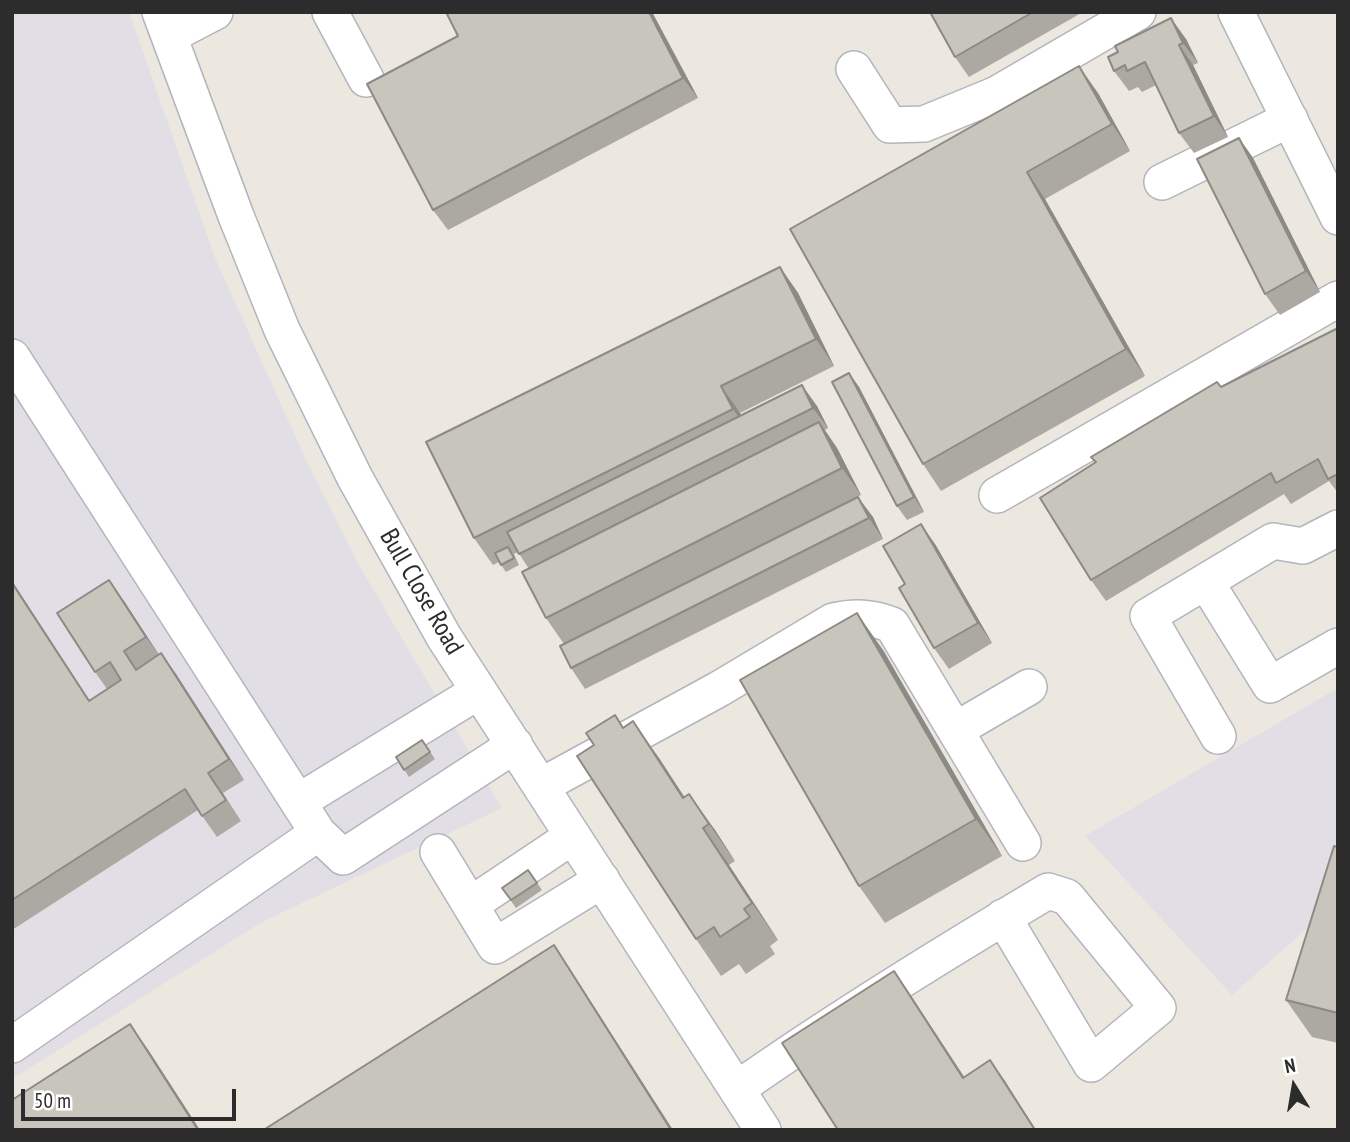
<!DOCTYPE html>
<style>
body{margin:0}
#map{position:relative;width:1350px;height:1142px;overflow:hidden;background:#ece7df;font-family:"PT Sans Narrow",sans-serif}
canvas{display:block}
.frame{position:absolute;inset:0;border:14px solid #2c2c2c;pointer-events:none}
.north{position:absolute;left:1259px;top:1051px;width:70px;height:70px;-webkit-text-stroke:5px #fff;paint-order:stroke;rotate:349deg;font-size:19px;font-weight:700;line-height:28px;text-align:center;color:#2c2c2c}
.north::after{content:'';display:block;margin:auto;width:24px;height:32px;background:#2c2c2c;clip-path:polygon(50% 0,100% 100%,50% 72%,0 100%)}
.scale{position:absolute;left:21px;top:1089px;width:215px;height:32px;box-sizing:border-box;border:4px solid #2c2c2c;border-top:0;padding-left:9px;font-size:21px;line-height:24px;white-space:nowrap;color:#2c2c2c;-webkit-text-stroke:5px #fff;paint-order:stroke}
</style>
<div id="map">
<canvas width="1350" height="1142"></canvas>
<div class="frame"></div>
<div class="north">N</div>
<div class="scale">50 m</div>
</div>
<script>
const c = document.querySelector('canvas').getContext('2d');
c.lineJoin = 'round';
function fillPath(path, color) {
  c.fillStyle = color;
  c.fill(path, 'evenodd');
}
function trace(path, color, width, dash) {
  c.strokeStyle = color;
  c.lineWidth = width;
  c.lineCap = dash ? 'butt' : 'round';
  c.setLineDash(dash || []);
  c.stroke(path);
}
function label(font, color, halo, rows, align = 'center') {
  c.font = font + ' "PT Sans Narrow",sans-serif';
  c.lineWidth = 5;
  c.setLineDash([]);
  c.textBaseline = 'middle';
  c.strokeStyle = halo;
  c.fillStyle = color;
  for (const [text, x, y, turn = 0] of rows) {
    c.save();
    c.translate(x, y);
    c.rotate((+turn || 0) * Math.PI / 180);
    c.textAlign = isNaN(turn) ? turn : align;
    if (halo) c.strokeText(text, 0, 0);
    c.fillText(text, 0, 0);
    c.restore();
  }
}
fillPath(new Path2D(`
 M 12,12 L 129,12 L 215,258 L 307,462 L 360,567 L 502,808 L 262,922 L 12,1079 Z
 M 1338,688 L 1338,901 L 1232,995 L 1085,836 Z`), '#e1dfe5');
const minor = new Path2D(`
 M 160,12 L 236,216 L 282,330 L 355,478 L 444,637 L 763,1130
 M 330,12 L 366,79
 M 1236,12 L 1338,217
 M 169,36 L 215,12
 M 854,69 L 890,125 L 924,124 L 997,94 L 1138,12
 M 1162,182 L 1290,119
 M 12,357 L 318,833 L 343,857 L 515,745
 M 997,495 L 1338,299
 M 1206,582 L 1270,685 L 1338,646
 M 957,729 L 1029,687
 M 1218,736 L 1148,616 L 1273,541 L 1303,546 L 1338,528
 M 541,786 L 719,689 L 833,621 C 855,616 872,617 892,625 L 1023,843
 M 298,802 L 479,691
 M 438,852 L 495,946 L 602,880
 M 470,905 L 573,836
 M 12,1045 L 318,833
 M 737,1089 C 838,1018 942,954 1048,891 L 1067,897 L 1158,1008 L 1091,1064 L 1003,917`);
trace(minor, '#b2b5be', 38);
trace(minor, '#fff', 35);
fillPath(new Path2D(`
 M 652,12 L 698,98 L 448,230 L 433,210 Z
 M 930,12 L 1083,12 L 969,77 L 955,57 Z
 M 1186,39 L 1198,63 L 1193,65 L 1228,137 L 1194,153 L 1179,133 L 1156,85 L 1142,92 L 1138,87 L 1129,91 L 1114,71 L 1118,52 Z
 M 1098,93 L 1130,151 L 1045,199 L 1145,376 L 941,491 L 923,464 L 790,229 Z
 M 1239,138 L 1253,158 L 1320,292 L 1280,315 L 1265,294 Z
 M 780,267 L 798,293 L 834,366 L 740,413 L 741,415 L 817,406 L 828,428 L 825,430 L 837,448 L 861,495 L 693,579 L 873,517 L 883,539 L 585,689 L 571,668 L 564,644 L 546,618 L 529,569 L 518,552 L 514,554 L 519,565 L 506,572 L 499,562 L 493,565 L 474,538 Z
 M 1338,328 L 1338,493 L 1329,481 L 1291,504 L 1284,494 L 1106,601 L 1091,580 L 1096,463 L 1091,457 L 1221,387 Z
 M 849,373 L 859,387 L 924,512 L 907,520 L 897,506 Z
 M 935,544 L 992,643 L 949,669 L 934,648 L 905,584 Z
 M 12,581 L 89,700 L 107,689 L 95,672 L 124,601 L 159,655 L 161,653 L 176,674 L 244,780 L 223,793 L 241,821 L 217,837 L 198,810 L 12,930 Z
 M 883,650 L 1002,856 L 885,923 L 859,886 Z
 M 615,715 L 623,727 L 659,758 L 684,797 L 715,830 L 735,861 L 729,865 L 778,940 L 770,946 L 775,954 L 746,974 L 739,964 L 721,976 L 696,939 L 594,745 Z
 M 422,740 L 435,759 L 409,777 L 396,757 Z
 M 1338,847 L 1338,1043 L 1312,1037 L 1286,1000 Z
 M 528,870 L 542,890 L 516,908 L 502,888 Z`), '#aca9a3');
fillPath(new Path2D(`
 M 649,12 L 652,12 L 698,98 L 683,78 Z
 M 1171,18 L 1186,39 L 1198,63 L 1183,43 Z
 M 1179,45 L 1193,65 L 1228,137 L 1214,116 Z
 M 1079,66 L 1098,93 L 1130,151 L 1112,124 Z
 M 1239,138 L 1253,158 L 1320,292 L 1306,271 Z
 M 1027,172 L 1045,199 L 1145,376 L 1126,349 Z
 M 780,267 L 798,293 L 834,366 L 816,339 Z
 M 849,373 L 859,387 L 924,512 L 914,497 Z
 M 802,385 L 817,406 L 828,428 L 813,408 Z
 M 721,386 L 740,413 L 751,435 L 733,409 Z
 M 819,422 L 837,448 L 861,495 L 842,468 Z
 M 858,497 L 873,517 L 883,539 L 869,518 Z
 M 921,524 L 935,544 L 992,643 L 978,623 Z
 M 109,580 L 124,601 L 161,658 L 146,637 Z
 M 12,581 L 103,721 L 12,583 Z
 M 857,613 L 883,650 L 1002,856 L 976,819 Z
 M 161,653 L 176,674 L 244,780 L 229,759 Z
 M 633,721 L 659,758 L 704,827 L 683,798 Z
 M 689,794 L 715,830 L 735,861 L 709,824 Z
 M 703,828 L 729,865 L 778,940 L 752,903 Z
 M 554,945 L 572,972 L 673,1130 L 671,1130 Z
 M 894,971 L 908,991 L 978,1098 L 963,1078 Z
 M 130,1024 L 149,1051 L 200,1130 L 198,1130 Z
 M 990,1060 L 1005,1081 L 1036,1130 L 1035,1130 Z`), '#8c8a84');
const building = new Path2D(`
 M 446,12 L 649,12 L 683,78 L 433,210 L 367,84 L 458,36 Z
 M 930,12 L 1033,12 L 955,57 Z
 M 1171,18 L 1183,43 L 1179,45 L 1214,116 L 1179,133 L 1145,62 L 1127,71 L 1125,65 L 1114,71 L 1108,57 L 1118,52 L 1115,46 Z
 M 1079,66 L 1112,124 L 1027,172 L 1126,349 L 923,464 L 790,229 Z
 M 1239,138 L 1306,271 L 1265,294 L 1197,159 Z
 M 780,267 L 816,339 L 721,386 L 733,409 L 474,538 L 426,442 Z
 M 1338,328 L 1338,474 L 1328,479 L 1318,459 L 1276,483 L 1271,473 L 1091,580 L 1040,498 L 1096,462 L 1091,457 L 1217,382 L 1221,387 Z
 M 849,373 L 914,497 L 897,506 L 832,382 Z
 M 802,385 L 813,408 L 519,554 L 507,532 Z
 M 819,422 L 842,468 L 546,618 L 522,572 Z
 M 858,497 L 869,518 L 571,668 L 560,646 Z
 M 921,524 L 978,623 L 934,648 L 899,588 L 905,584 L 883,546 Z
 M 508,547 L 514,558 L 501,565 L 495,553 Z
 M 109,580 L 146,637 L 124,651 L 136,670 L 161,653 L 229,759 L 208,773 L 226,800 L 202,816 L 185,789 L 12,900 L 12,583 L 89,701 L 121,680 L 110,662 L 95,672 L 57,613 Z
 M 857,613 L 976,819 L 859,886 L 740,680 Z
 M 615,715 L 623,728 L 633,721 L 683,798 L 689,794 L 709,824 L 703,828 L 752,903 L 744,909 L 750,917 L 720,937 L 714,927 L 696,939 L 577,756 L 594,745 L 586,733 Z
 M 422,740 L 430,752 L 404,770 L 396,757 Z
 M 1334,846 L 1338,847 L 1338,1013 L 1286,1000 Z
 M 528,870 L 537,883 L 511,900 L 502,888 Z
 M 554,945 L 671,1130 L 265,1130 L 265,1129 Z
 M 894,971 L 963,1078 L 990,1060 L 1035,1130 L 838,1130 L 782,1043 Z
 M 130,1024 L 198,1130 L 12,1130 L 12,1100 Z`);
fillPath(building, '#c8c5bd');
trace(building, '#8c8a84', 2);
label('26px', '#2c2c2c', '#fff', [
 ["Bull Close Road",421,592,60]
]);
</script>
